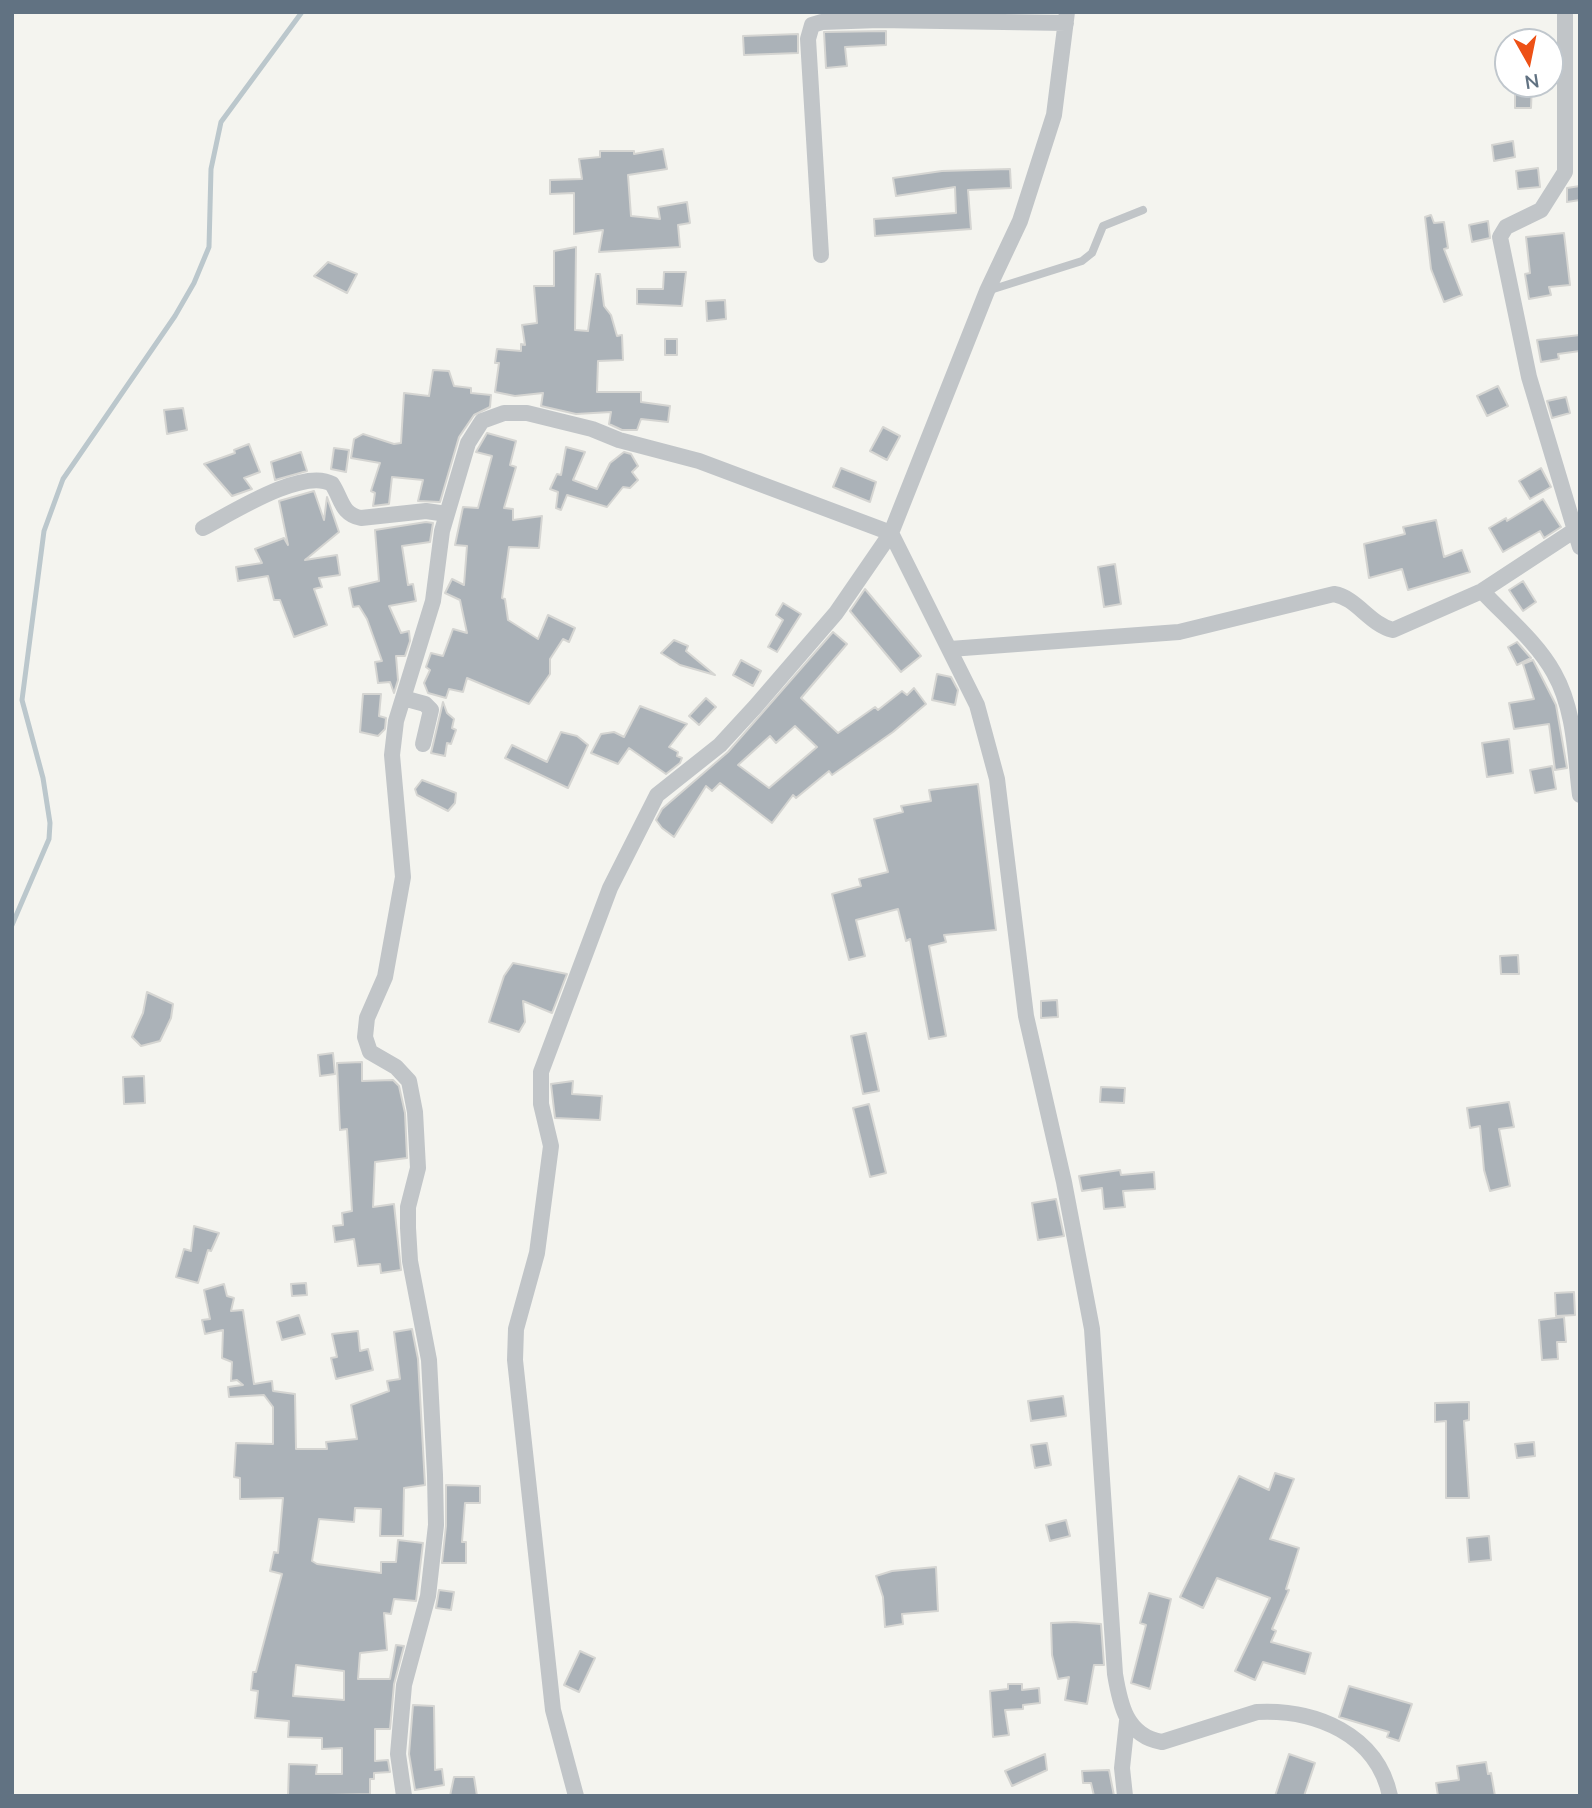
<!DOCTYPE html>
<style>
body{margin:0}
#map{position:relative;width:1592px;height:1808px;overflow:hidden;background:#f4f4ef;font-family:Mulish,sans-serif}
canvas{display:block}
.frame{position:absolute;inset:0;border:14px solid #617282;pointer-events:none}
.north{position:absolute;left:1494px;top:28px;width:70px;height:70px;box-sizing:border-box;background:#fff;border:2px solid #c0c7cd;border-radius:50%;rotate:171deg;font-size:19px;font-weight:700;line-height:28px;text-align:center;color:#617282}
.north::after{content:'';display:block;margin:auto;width:24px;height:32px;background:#ed5116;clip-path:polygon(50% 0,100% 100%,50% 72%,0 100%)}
</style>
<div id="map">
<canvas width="1592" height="1808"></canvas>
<div class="frame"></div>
<div class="north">N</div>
</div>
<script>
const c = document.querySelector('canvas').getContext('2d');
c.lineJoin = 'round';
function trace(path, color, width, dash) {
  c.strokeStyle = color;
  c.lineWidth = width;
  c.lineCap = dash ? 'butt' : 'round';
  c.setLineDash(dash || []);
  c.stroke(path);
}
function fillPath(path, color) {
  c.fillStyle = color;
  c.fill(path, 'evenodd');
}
trace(new Path2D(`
 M 12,925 L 49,839 L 50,823 L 43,778 L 22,700 L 44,531 L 63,479 L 175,316 L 194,283 L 209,247 L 211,169 L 221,122 L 302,12`), '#bbc7cc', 5);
const building = new Path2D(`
 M 886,31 L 886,45 L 845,47 L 847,66 L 826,68 L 824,32 Z
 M 798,34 L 798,53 L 744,55 L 743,36 Z
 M 1515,84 L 1532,84 L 1531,108 L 1515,108 Z
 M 1513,141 L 1515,157 L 1494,161 L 1492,145 Z
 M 663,149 L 667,169 L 628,175 L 631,216 L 660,219 L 658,207 L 687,202 L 690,223 L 678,225 L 680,247 L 599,252 L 603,230 L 574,234 L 574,193 L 550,194 L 550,180 L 582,179 L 579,159 L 600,157 L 600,151 L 634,151 L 634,154 Z
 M 1538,168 L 1540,187 L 1518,189 L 1516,171 Z
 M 1010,169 L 1011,188 L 968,190 L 971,229 L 875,236 L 874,219 L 956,213 L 955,187 L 896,196 L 893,178 L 942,171 Z
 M 1580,186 L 1580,200 L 1567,202 L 1567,188 Z
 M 1431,215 L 1434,223 L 1444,222 L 1448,248 L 1444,249 L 1462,295 L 1444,302 L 1431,269 L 1425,217 Z
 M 1488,221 L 1490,238 L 1472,242 L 1469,225 Z
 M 1564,233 L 1570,285 L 1549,287 L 1551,295 L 1529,299 L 1525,274 L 1530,273 L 1526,237 Z
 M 576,247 L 575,330 L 588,331 L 596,274 L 600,274 L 604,306 L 611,315 L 617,336 L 622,335 L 623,360 L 598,361 L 597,392 L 641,392 L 641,402 L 670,406 L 668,422 L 641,419 L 637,430 L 622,430 L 609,424 L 611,412 L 576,414 L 541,406 L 543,393 L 515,396 L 495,392 L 499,363 L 495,363 L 497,349 L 521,351 L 521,344 L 525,345 L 522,325 L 537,323 L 534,286 L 554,286 L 554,251 Z
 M 328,262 L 357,274 L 347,293 L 314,276 Z
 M 664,272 L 686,272 L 682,306 L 637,304 L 637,289 L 663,289 Z
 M 725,300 L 726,319 L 707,321 L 706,301 Z
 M 1580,335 L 1580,351 L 1558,354 L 1559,359 L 1541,362 L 1537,340 Z
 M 665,339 L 677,339 L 677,355 L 665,355 Z
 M 433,370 L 449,371 L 454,386 L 471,388 L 471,393 L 491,395 L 490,407 L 474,415 L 459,437 L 440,502 L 418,501 L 423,480 L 392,477 L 389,504 L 373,506 L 375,493 L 371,491 L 380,463 L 351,458 L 354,439 L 363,434 L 394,444 L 401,443 L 404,393 L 429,396 Z
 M 1498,386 L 1508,406 L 1487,416 L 1477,396 Z
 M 1566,397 L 1570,413 L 1552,418 L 1547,401 Z
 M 183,408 L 187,430 L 167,434 L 164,410 Z
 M 883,427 L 900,436 L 887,460 L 870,451 Z
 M 487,433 L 516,441 L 510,465 L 516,467 L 504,508 L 513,509 L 513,520 L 542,516 L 539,548 L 509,547 L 502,598 L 505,599 L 508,620 L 538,639 L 548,615 L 575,628 L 569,642 L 563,639 L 550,659 L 550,674 L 529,704 L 467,678 L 463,692 L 449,689 L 446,698 L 428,693 L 424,683 L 430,670 L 426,667 L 431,653 L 443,656 L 453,629 L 467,633 L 460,600 L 445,593 L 452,579 L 464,585 L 467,546 L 455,545 L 463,507 L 478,508 L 492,456 L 476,452 Z
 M 249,444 L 260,472 L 244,478 L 252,489 L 232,496 L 204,464 L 235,453 L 234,450 Z
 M 566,447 L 585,452 L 573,480 L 597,489 L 610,463 L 624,452 L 631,454 L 638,466 L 632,472 L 638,480 L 630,488 L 623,487 L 607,507 L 567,495 L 561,510 L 556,508 L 558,492 L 550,489 L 557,474 L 561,475 Z
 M 334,448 L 349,450 L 346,472 L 331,469 Z
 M 301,452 L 307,471 L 275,480 L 271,462 Z
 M 841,468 L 876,482 L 870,502 L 833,487 Z
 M 1541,468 L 1551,487 L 1530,499 L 1519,481 Z
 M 314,491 L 324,520 L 327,497 L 339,532 L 305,560 L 337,555 L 340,575 L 319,578 L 322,587 L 314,589 L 327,625 L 294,637 L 280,600 L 274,600 L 268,576 L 238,581 L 236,567 L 262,563 L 255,549 L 284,538 L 288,545 L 279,501 Z
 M 1543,499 L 1561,527 L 1544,538 L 1540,531 L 1503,552 L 1489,528 L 1506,518 L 1507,521 Z
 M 1436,520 L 1444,557 L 1462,550 L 1470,572 L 1408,590 L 1402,569 L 1369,578 L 1364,544 L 1405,534 L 1403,527 Z
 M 426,522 L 433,523 L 430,542 L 402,546 L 408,585 L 413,584 L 416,601 L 389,606 L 401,633 L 409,631 L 410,641 L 405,656 L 396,656 L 398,680 L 394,693 L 390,682 L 378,683 L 375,662 L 382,661 L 367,619 L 359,606 L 353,607 L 349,588 L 379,581 L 375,530 Z
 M 1115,564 L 1121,604 L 1104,607 L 1098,567 Z
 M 1523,581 L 1536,602 L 1523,611 L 1509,590 Z
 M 865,589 L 921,656 L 901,672 L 850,611 Z
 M 783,603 L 801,614 L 777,652 L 768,647 L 783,620 L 776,615 Z
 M 833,632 L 847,644 L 801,698 L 838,733 L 875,707 L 878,710 L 902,691 L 907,695 L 914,688 L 926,704 L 893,732 L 832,775 L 829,771 L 796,798 L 793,795 L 772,823 L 720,783 L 712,791 L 706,786 L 674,837 L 662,828 L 656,820 L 662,809 L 728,752 ZM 795,726 L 817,747 L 769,788 L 738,765 L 770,736 L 776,743 Z
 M 674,640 L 688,646 L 686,651 L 715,675 L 680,665 L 661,653 Z
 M 1517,642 L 1531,658 L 1517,665 L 1508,647 Z
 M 741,660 L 761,671 L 753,686 L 733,675 Z
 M 1533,660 L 1556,705 L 1567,768 L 1555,770 L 1549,724 L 1514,729 L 1509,703 L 1534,699 L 1523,664 Z
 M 937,674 L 951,677 L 958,690 L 955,705 L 932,700 Z
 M 363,694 L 381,694 L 379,716 L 386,718 L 385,729 L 378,736 L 360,732 Z
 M 706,698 L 716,707 L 699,725 L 689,716 Z
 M 443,702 L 447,713 L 454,719 L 452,728 L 456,730 L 451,744 L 447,743 L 445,756 L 431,753 Z
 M 640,706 L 687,724 L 669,747 L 678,752 L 677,756 L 682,758 L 680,763 L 666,774 L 629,748 L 618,764 L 591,753 L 601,734 L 614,732 L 624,737 Z
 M 561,732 L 577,736 L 588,745 L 568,788 L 505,758 L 512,745 L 547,762 Z
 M 1509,739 L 1513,773 L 1487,777 L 1482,743 Z
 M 1552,766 L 1556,789 L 1535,793 L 1530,770 Z
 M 422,780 L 456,793 L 455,803 L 448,811 L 417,795 L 415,789 Z
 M 978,784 L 996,930 L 944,935 L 946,942 L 929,946 L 946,1036 L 929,1039 L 910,939 L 906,941 L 898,909 L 856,920 L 865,956 L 849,960 L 832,894 L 861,886 L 859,879 L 888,872 L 874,819 L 903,812 L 901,806 L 931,801 L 929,790 Z
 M 1518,955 L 1519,974 L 1501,974 L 1500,956 Z
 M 513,963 L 567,974 L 552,1013 L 523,1001 L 525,1022 L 519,1032 L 489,1022 L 504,976 Z
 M 147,992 L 173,1004 L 171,1018 L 160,1041 L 141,1046 L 132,1037 L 143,1013 Z
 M 1057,1000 L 1058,1017 L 1041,1018 L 1041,1001 Z
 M 866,1033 L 879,1091 L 863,1094 L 851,1036 Z
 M 333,1053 L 335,1074 L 320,1076 L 318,1055 Z
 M 362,1062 L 362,1081 L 393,1080 L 399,1086 L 405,1113 L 407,1158 L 375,1162 L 373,1207 L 394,1204 L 401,1270 L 381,1273 L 380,1264 L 358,1266 L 354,1239 L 335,1242 L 333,1226 L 343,1225 L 342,1213 L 352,1211 L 347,1129 L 340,1130 L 337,1063 Z
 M 144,1076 L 145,1103 L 124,1104 L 123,1077 Z
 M 573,1081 L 572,1094 L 602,1096 L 600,1120 L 555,1118 L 551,1084 Z
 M 1101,1087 L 1125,1088 L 1124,1103 L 1100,1102 Z
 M 1509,1102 L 1514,1127 L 1499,1129 L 1510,1186 L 1490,1191 L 1484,1170 L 1480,1126 L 1470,1128 L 1467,1108 Z
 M 869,1104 L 886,1173 L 870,1177 L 853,1108 Z
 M 1120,1170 L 1121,1175 L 1154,1172 L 1155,1189 L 1123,1191 L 1125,1207 L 1104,1209 L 1102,1188 L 1082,1191 L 1079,1176 Z
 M 1056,1199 L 1064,1236 L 1038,1240 L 1032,1203 Z
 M 194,1226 L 219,1233 L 211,1251 L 208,1250 L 198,1283 L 176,1277 L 184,1249 L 191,1251 Z
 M 306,1283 L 307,1295 L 292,1296 L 291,1284 Z
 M 224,1284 L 227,1296 L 234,1298 L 231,1311 L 243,1310 L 254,1384 L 272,1381 L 273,1391 L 295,1394 L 296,1449 L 327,1449 L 326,1442 L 357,1439 L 351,1405 L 389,1391 L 387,1381 L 400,1379 L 394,1332 L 412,1329 L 418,1359 L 425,1485 L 404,1488 L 403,1536 L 380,1536 L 381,1509 L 355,1508 L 354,1522 L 319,1519 L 312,1561 L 317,1564 L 381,1573 L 381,1562 L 396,1562 L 398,1540 L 423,1543 L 416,1601 L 394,1599 L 391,1614 L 384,1613 L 387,1650 L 360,1653 L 358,1679 L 390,1679 L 396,1645 L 404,1646 L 394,1684 L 390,1729 L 375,1729 L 375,1761 L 388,1760 L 390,1772 L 374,1773 L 374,1779 L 370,1779 L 370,1794 L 288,1796 L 289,1764 L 317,1765 L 316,1774 L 342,1774 L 342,1748 L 322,1749 L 322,1738 L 288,1737 L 289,1721 L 255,1718 L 258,1691 L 251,1690 L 253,1672 L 256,1672 L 282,1574 L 270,1571 L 274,1552 L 278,1553 L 283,1498 L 240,1499 L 240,1478 L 234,1477 L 236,1443 L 273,1444 L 273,1407 L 264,1395 L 229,1397 L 228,1387 L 243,1385 L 237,1380 L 231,1381 L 232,1362 L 222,1358 L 223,1330 L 205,1334 L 202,1320 L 210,1319 L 204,1290 ZM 296,1665 L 344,1671 L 344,1700 L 293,1696 Z
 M 1574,1292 L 1575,1315 L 1556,1316 L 1555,1293 Z
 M 299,1315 L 305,1334 L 282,1340 L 277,1322 Z
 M 1564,1317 L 1566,1342 L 1557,1342 L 1558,1359 L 1542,1360 L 1539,1320 Z
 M 358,1331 L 360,1351 L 368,1349 L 373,1370 L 336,1379 L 331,1358 L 337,1357 L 332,1334 Z
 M 1063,1396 L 1066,1416 L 1031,1421 L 1028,1401 Z
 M 1469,1402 L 1469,1420 L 1464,1421 L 1469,1498 L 1446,1498 L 1446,1421 L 1435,1422 L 1435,1403 Z
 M 1534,1442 L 1535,1456 L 1517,1458 L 1515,1444 Z
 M 1047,1443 L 1051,1465 L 1035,1468 L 1031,1445 Z
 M 1275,1473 L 1294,1479 L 1270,1539 L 1299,1548 L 1286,1589 L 1289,1590 L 1272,1629 L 1276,1631 L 1271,1642 L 1311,1653 L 1305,1674 L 1263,1662 L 1255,1680 L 1235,1671 L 1270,1598 L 1217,1578 L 1203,1608 L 1180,1597 L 1239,1476 L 1269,1490 Z
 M 446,1485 L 480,1486 L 480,1503 L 465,1503 L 462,1542 L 466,1542 L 466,1563 L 442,1563 L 446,1526 Z
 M 1066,1520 L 1070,1536 L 1050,1541 L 1046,1525 Z
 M 1489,1536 L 1491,1560 L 1469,1562 L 1467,1538 Z
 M 936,1567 L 938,1611 L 902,1614 L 903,1624 L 885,1627 L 883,1597 L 876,1576 L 892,1571 Z
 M 439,1590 L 454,1592 L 451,1610 L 436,1608 Z
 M 1149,1593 L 1171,1599 L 1150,1689 L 1131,1683 L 1146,1625 L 1140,1623 Z
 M 1074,1622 L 1101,1624 L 1104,1665 L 1094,1665 L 1087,1704 L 1065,1700 L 1069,1677 L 1058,1679 L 1052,1655 L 1051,1623 Z
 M 580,1651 L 595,1658 L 579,1692 L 564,1685 Z
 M 1008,1684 L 1022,1684 L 1022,1690 L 1039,1688 L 1040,1703 L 1023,1705 L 1023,1709 L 1005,1710 L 1009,1735 L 993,1737 L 990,1691 L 1008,1689 Z
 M 1349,1686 L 1412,1704 L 1399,1741 L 1387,1737 L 1389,1732 L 1339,1717 Z
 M 413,1705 L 434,1706 L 435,1770 L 442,1769 L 444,1785 L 415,1790 L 409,1754 Z
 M 1045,1754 L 1047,1770 L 1012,1786 L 1005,1771 Z
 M 1289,1754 L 1315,1763 L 1304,1796 L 1275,1796 Z
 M 1486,1762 L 1488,1774 L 1491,1773 L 1495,1796 L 1438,1796 L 1436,1783 L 1459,1780 L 1457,1766 Z
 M 1109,1770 L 1114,1796 L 1094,1796 L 1091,1783 L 1083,1783 L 1082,1771 Z
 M 454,1777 L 474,1777 L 477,1796 L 450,1796 Z`);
fillPath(building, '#abb2b8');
trace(building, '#d5d5d2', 2);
trace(new Path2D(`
 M 987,291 L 1082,261 L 1092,253 L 1103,226 L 1143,210`), '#c1c5c8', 8);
trace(new Path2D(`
 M 1067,12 L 1054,115 L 1020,221 L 987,291 L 891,533 L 977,705 L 997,779 L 1026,1016 L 1064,1182 L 1092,1329 L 1115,1674 C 1120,1704 1126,1736 1162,1742 L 1257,1712 C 1315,1709 1377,1734 1390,1796
 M 1565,12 L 1565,172 L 1541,210 L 1506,227 L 1500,237 L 1529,377 L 1580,547
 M 821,255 L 808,39 L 812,25 L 822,22 L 879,20 L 1066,23
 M 203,528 C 230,514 303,467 332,484 C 342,499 341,514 361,518 L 426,511 L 447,514
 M 1482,591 C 1506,617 1537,642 1554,673 C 1575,710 1575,755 1580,795
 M 950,649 L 1179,632 L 1334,594 C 1357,598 1369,624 1393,630 L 1482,591 L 1575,530
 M 403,698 L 425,704 L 431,710 L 423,744
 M 404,1796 L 398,1754 L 404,1685 L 428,1596 L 436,1525 L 435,1475 L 429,1360 L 410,1261 L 408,1228 L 408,1207 L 418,1168 L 415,1112 L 409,1081 L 396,1067 L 370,1052 L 365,1037 L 367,1018 L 385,977 L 403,877 L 392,755 L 396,721 L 433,601 L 442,531 L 468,443 L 482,421 L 504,413 L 527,413 L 592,429 L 619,440 L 699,461 L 891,533 L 836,613 L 755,707 L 720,745 L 657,795 L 610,888 L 541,1072 L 541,1104 L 551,1146 L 537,1253 L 516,1329 L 515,1360 L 553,1710 L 576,1796
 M 1125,1796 L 1122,1768 L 1127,1721`), '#c1c5c8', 16);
</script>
